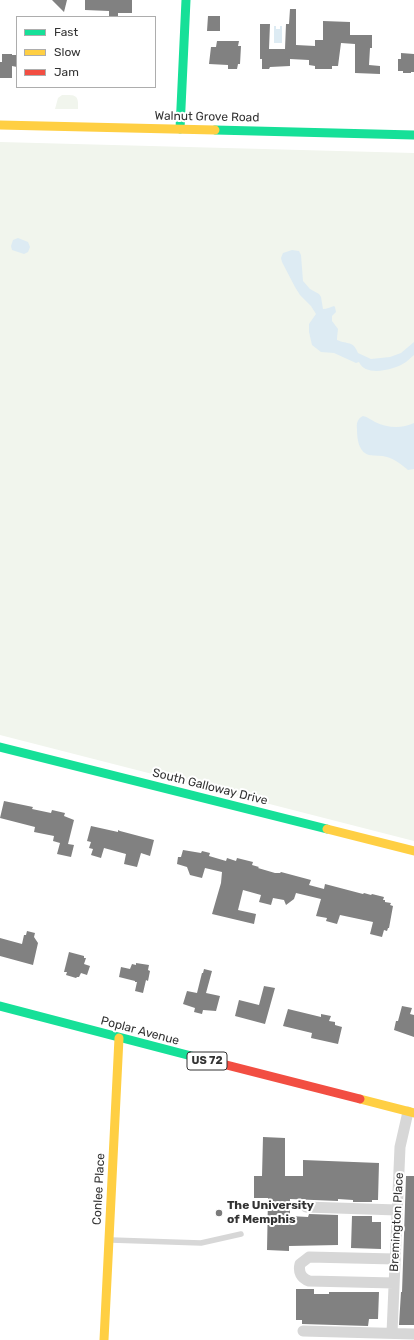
<!DOCTYPE html>
<style>
body{margin:0}
#map{position:relative;width:414px;height:1340px;overflow:hidden;background:#fff;font-family:Rubik,sans-serif}
canvas{display:block}
.legend{position:absolute;left:16px;top:16px;width:140px;height:72px;box-sizing:border-box;background:#fff;border:1px solid #adadad;margin:0;padding:5px 7px;list-style:none;font-size:12px;color:#333}
.legend li{display:flex;align-items:center;gap:8px;height:20px}
.legend b{width:20px;border:1px solid #adadad}
</style>
<div id="map">
<canvas width="414" height="1340"></canvas>
<ul class="legend">
<li><b style="height:5px;background:#16e098"></b>Fast</li>
<li><b style="height:5px;background:#ffcf43"></b>Slow</li>
<li><b style="height:5px;background:#f24e42"></b>Jam</li>
</ul>
</div>
<script>
const c = document.querySelector('canvas').getContext('2d');
c.lineJoin = 'round';
function fillPath(path, color) {
  c.fillStyle = color;
  c.fill(path, 'evenodd');
}
function trace(path, color, width, dash) {
  c.strokeStyle = color;
  c.lineWidth = width;
  c.lineCap = dash ? 'butt' : 'round';
  c.setLineDash(dash || []);
  c.stroke(path);
}
function label(font, color, halo, rows, align = 'center') {
  c.font = font + ' Rubik,sans-serif';
  c.lineWidth = 4;
  c.setLineDash([]);
  c.textBaseline = 'middle';
  c.strokeStyle = halo;
  c.fillStyle = color;
  for (const [text, x, y, turn = 0] of rows) {
    c.save();
    c.translate(x, y);
    c.rotate((+turn || 0) * Math.PI / 180);
    c.textAlign = isNaN(turn) ? turn : align;
    if (halo) c.strokeText(text, 0, 0);
    c.fillText(text, 0, 0);
    c.restore();
  }
}
fillPath(new Path2D(`
 M 62,95 C 75,95 79,94 78,109 L 55,109 L 58,98 Z
 M 0,142 L 414,153 L 414,841 L 0,735 Z`), '#f1f5ed');
fillPath(new Path2D(`
 M 274,26 L 276,26 L 276,29 L 280,29 L 280,26 L 282,26 L 282,43 L 274,43 Z
 M 18,238 L 28,242 L 30,247 L 28,252 L 24,254 L 12,250 L 11,246 L 13,240 Z
 M 292,250 L 299,251 L 301,255 L 303,281 L 310,289 L 319,294 L 321,297 L 323,309 C 327,309 330,307 334,306 L 335,307 L 336,312 L 332,316 L 332,321 L 338,329 L 337,338 L 337,340 C 348,345 353,340 358,353 L 371,359 L 390,357 L 401,353 L 414,342 L 414,355 C 411,357 409,360 406,362 C 396,369 366,378 359,362 L 356,363 L 334,353 L 321,352 L 312,345 L 309,332 L 309,324 L 316,314 L 311,306 L 300,295 L 295,287 L 282,262 L 281,258 L 283,253 Z
 M 363,416 C 368,417 371,420 375,422 C 388,428 401,429 414,423 L 414,469 L 408,470 C 402,465 395,459 387,457 C 381,455 375,456 369,455 C 358,452 357,437 357,429 C 356,423 358,418 363,416 Z`), '#ddebf3');
fillPath(new Path2D(`
 M 52,0 L 67,0 L 64,12 Z
 M 85,0 L 132,0 L 132,13 L 118,13 L 118,17 L 109,17 L 109,11 L 85,10 Z
 M 290,9 L 296,9 L 296,45 L 315,46 L 315,40 L 323,40 L 323,21 L 350,22 L 350,35 L 372,35 L 372,48 L 370,48 L 369,65 L 380,66 L 380,74 L 355,73 L 355,44 L 341,43 L 338,66 L 332,66 L 332,69 L 315,69 L 315,66 L 309,65 L 309,60 L 290,59 L 290,66 L 270,67 L 269,69 L 262,69 L 262,59 L 260,59 L 260,24 L 270,24 L 269,49 L 285,49 L 286,24 L 289,24 Z
 M 208,16 L 220,16 L 220,31 L 207,31 Z
 M 217,41 L 239,41 L 238,46 L 241,46 L 240,64 L 238,64 L 237,69 L 228,69 L 228,65 L 209,64 L 211,47 L 216,47 Z
 M 401,53 L 414,54 L 414,72 L 411,72 L 411,73 L 403,73 L 403,71 L 398,71 L 398,59 L 401,59 Z
 M 2,54 L 12,54 L 12,55 L 17,55 L 17,67 L 12,66 L 12,78 L 0,78 L 0,62 L 2,62 Z
 M 4,801 L 33,807 L 32,809 L 51,813 L 52,810 L 65,813 L 64,816 L 74,820 L 68,844 L 74,845 L 71,857 L 57,854 L 60,843 L 53,841 L 54,836 L 34,832 L 35,827 L 0,818 Z
 M 91,826 L 118,832 L 118,830 L 120,831 L 154,840 L 150,856 L 141,853 L 137,867 L 124,864 L 126,854 L 104,848 L 101,858 L 91,855 L 93,849 L 89,848 L 91,842 L 87,841 Z
 M 183,850 L 201,853 L 202,851 L 210,853 L 209,856 L 226,861 L 227,858 L 236,861 L 237,858 L 253,862 L 252,865 L 259,867 L 258,868 L 275,873 L 280,873 L 281,872 L 311,880 L 309,885 L 324,889 L 325,884 L 363,894 L 364,893 L 371,895 L 372,894 L 384,897 L 383,900 L 385,900 L 385,902 L 391,903 L 390,905 L 393,906 L 389,928 L 388,928 L 387,931 L 384,930 L 382,937 L 370,934 L 373,922 L 340,915 L 337,924 L 326,921 L 327,918 L 316,916 L 321,899 L 296,893 L 294,899 L 286,905 L 284,900 L 273,898 L 271,905 L 259,902 L 261,895 L 243,890 L 238,910 L 256,914 L 254,924 L 212,914 L 221,883 L 222,872 L 205,868 L 202,878 L 190,875 L 187,867 L 177,864 L 178,857 L 181,857 Z
 M 27,931 L 35,933 L 34,937 L 38,943 L 33,965 L 0,956 L 0,938 L 22,944 L 24,935 L 26,935 Z
 M 69,952 L 84,956 L 84,958 L 86,958 L 84,964 L 90,966 L 87,975 L 81,973 L 79,977 L 77,977 L 76,978 L 66,975 L 67,972 L 64,972 Z
 M 136,963 L 149,965 L 148,970 L 150,971 L 148,981 L 146,980 L 143,993 L 135,991 L 137,982 L 135,982 L 135,981 L 119,977 L 121,967 L 130,969 L 132,964 L 136,965 Z
 M 204,969 L 212,971 L 206,993 L 220,996 L 216,1011 L 203,1010 L 202,1014 L 194,1012 L 195,1008 L 183,1004 L 187,991 L 197,993 L 202,973 L 203,973 Z
 M 264,986 L 275,988 L 265,1024 L 235,1016 L 239,1000 L 259,1005 Z
 M 402,1006 L 412,1008 L 410,1014 L 414,1015 L 414,1037 L 394,1030 L 396,1021 L 398,1021 Z
 M 288,1009 L 321,1017 L 321,1014 L 331,1016 L 329,1021 L 335,1022 L 335,1025 L 342,1027 L 338,1044 L 311,1038 L 312,1033 L 283,1026 Z
 M 263,1137 L 285,1138 L 285,1176 L 303,1176 L 303,1160 L 379,1163 L 378,1200 L 372,1200 L 372,1202 L 353,1202 L 353,1200 L 338,1199 L 338,1201 L 290,1199 L 290,1216 L 308,1217 L 309,1214 L 338,1215 L 338,1245 L 289,1246 L 289,1251 L 267,1250 L 268,1198 L 254,1198 L 254,1176 L 262,1176 Z
 M 406,1176 L 414,1176 L 414,1325 L 399,1325 L 401,1292 L 402,1292 Z
 M 352,1216 L 372,1216 L 372,1222 L 381,1222 L 381,1249 L 351,1248 Z
 M 296,1289 L 314,1289 L 314,1294 L 329,1294 L 329,1292 L 379,1292 L 378,1319 L 369,1319 L 368,1326 L 302,1324 L 302,1320 L 296,1320 Z`), '#818181');
trace(new Path2D(`
 M 111,1240 L 201,1243 L 241,1234`), '#d7d7d7', 5.5);
trace(new Path2D(`
 M 306,1207 L 397,1210
 M 394,1283 L 309,1281 C 301,1278 298,1272 300,1264 L 309,1257 L 395,1259
 M 303,1331 L 414,1334
 M 392,1333 L 400,1147 L 408,1112`), '#d7d7d7', 11);
trace(new Path2D(`
 M 180,129 L 186,0
 M 215,130 L 414,135
 M 0,747 L 327,829
 M 0,1006 L 199,1058`), '#16e098', 9);
trace(new Path2D(`
 M 0,125 L 215,130
 M 327,829 L 414,851
 M 360,1099 L 414,1113
 M 104,1340 L 119,1038`), '#ffcf43', 9);
trace(new Path2D(`
 M 199,1058 L 360,1099`), '#f24e42', 9);
for (const [x, y, r, color] of [
 [219,1213,4,"#7a7a7a"]
]) {
  const dot = new Path2D();
  dot.arc(x, y, r, 0, 2 * Math.PI);
  c.fillStyle = color;
  c.fill(dot);
  trace(dot, '#fff', 1.5);
}
for (const [x, y, w] of [
 [207,1061,40]
]) {
  const box = new Path2D();
  box.roundRect(x - w / 2, y - 9, w, 18, 3);
  c.fillStyle = '#fff';
  c.fill(box);
  trace(box, '#333', 1);
}
label('bold 11px', '#333', null, [
 ["US 72",207,1061]
]);
label('12px', '#333', '#fff', [
 ["Walnut Grove Road",207,117,1],
 ["South Galloway Drive",210,787,14],
 ["Poplar Avenue",140,1031,15],
 ["Conlee Place",99,1189,-87],
 ["Bremington Place",397,1222,-87]
]);
label('bold 12px', '#333', '#fff', [
 ["The University",227,1206],
 ["of Memphis",227,1220]
], 'left');
</script>
